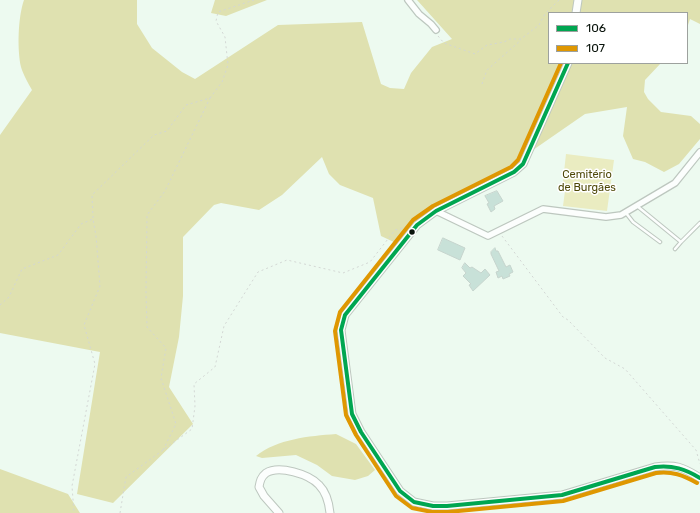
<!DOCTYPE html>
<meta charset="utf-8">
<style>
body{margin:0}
#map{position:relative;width:700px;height:513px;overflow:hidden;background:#edfaf0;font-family:Rubik,sans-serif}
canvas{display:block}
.legend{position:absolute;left:548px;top:12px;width:140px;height:52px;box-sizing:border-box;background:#fff;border:1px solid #9da19e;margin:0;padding:5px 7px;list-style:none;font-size:12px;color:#0a140c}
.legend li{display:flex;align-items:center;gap:8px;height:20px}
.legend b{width:20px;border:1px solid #9da19e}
</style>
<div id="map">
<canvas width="700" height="513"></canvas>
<ul class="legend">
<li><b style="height:5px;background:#00a651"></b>106</li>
<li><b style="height:5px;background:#df9701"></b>107</li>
</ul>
</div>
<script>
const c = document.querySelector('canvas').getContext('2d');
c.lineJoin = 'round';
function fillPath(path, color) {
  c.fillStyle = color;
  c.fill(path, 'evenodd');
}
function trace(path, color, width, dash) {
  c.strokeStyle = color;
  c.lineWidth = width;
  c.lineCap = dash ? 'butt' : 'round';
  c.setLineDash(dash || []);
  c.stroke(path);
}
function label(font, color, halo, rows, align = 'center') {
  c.font = font + ' Rubik,sans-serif';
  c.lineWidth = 3;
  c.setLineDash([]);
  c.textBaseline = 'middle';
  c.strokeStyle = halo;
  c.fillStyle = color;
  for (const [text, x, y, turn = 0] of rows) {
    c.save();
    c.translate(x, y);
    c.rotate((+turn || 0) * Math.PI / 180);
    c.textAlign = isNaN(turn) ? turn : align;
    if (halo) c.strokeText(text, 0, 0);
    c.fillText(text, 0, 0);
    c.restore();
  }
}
fillPath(new Path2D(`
 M 566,154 L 614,160 L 607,211 L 563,206 L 565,191 L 562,190 Z`), '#eaecc1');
fillPath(new Path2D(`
 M 24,0 L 137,0 L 137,24 L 152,48 L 182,72 L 195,79 L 278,25 L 362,22 L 381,84 L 390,88 L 404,89 L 411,73 L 432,47 L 452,39 L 417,0 L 700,0 L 700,24 L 690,19 L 687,28 L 687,13 L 549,13 L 549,63 L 661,63 L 645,80 L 644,92 L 648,99 L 661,112 L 691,116 L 700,124 L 700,139 L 679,164 L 664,172 L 645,162 L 633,159 L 623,136 L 627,107 L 585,114 L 520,159 L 511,168 L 442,201 L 418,216 L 396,243 L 381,236 L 373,198 L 340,185 L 329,174 L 322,157 L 282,195 L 259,210 L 221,203 L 214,205 L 183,237 L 183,296 L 179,337 L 169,387 L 193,424 L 113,503 L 77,494 L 100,352 L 0,333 L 0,135 L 32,90 C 28,83 23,74 21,67 C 17,49 18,17 24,0 Z
 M 215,0 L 267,0 L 226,16 L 211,13 Z
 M 336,434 L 356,444 L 375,470 L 368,476 L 355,480 L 332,476 L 317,465 L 296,455 L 262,458 L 256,456 C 277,439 309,436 336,434 Z
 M 0,469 L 68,494 L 80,513 L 0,513 Z`), '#dfe1b0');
const building = new Path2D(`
 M 497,191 L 503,201 L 494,206 L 495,209 L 491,212 L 487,204 L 489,203 L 485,196 Z
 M 443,238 L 465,248 L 460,260 L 438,250 Z
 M 495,248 L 496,251 L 498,251 L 506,267 L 510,265 L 513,272 L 509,274 L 510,276 L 503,279 L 502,276 L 498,278 L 496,272 L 499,271 L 491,254 L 491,252 Z
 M 465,263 L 470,268 L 472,267 L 481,273 L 485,269 L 490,275 L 473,291 L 469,285 L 471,284 L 463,276 L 466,273 L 462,268 Z`);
fillPath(building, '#c8e1d8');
trace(building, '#c6d4cd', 1);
const service = new Path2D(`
 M 637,206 L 681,242 L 700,223
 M 626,213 L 633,222 L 660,242
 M 675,249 L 681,242`);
const minor = new Path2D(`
 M 408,0 L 419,14 L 431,24 L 436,30
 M 436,211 L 488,236 L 543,209 L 606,217 L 621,215 L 675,183 L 700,152`);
const tertiary = new Path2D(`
 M 576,13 L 578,0
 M 568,63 L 523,164 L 514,172 L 436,211 L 417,225 L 345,315 L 341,330 L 352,414 L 361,432 L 400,491 L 414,502 L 433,506 L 447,506 L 562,495 L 655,467 C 675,464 683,467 700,478
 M 279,513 L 264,496 L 259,487 C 260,481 261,477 266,473 C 279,465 309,474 319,485 C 326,492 329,503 330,513`);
trace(service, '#bdc7bf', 4.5);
trace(minor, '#bdc7bf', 8);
trace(tertiary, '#bdc7bf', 9);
trace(new Path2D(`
 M 438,36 L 444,43 L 475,54 L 487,45 L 504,42 L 510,39 L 521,39 L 539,25 L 545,14 L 559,0
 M 482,84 L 487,70 L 521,40
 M 93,218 L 92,195 L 154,135 L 167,131 L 186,105 L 210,98 L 222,82 L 228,65 L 225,37 L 216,21 L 218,12 L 254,0
 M 502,236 L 563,317 L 568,320 L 605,358 L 625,369 L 696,450 L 700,464
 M 0,305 L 9,297 L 22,269 L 58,255 L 81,224 L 93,219 L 96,236 L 100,286 L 84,325 L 95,364 L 72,486 L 74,513
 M 163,450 L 176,424 L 161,378 L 166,348 L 147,327 L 146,292 L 147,215 L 165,191 L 210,98
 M 120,513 L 126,477 L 192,429 L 195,406 L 194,384 L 215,367 L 224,326 L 258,272 L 287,260 L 343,273 L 370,262 L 395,230 L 407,227`), '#d3d7d4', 1, [2, 3]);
trace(service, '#fcfefd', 2.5);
trace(minor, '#fcfefd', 5.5);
trace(tertiary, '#fcfefd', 7);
trace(new Path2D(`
 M 568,63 L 523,164 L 514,172 L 436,211 L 417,225 L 345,315 L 341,330 L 352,414 L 361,432 L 400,491 L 414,502 L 433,506 L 447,506 L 562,495 L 655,467 C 673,465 685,469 700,478`), '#00a651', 4);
trace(new Path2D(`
 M 561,63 L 518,160 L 511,167 L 433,206 L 413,220 L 340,312 L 335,331 L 346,415 L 356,435 L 396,496 L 412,508 L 432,512 L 448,512 L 563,501 L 656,473 C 672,471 683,475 697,483`), '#df9701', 4);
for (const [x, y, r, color] of [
 [412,232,3.5,"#0a140c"]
]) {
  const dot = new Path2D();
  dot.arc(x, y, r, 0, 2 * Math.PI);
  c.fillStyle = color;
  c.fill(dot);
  trace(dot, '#fff', 1.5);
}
label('11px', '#4e4808', '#fff', [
 ["Cemitério",587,175],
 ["de Burgães",587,188]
]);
</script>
